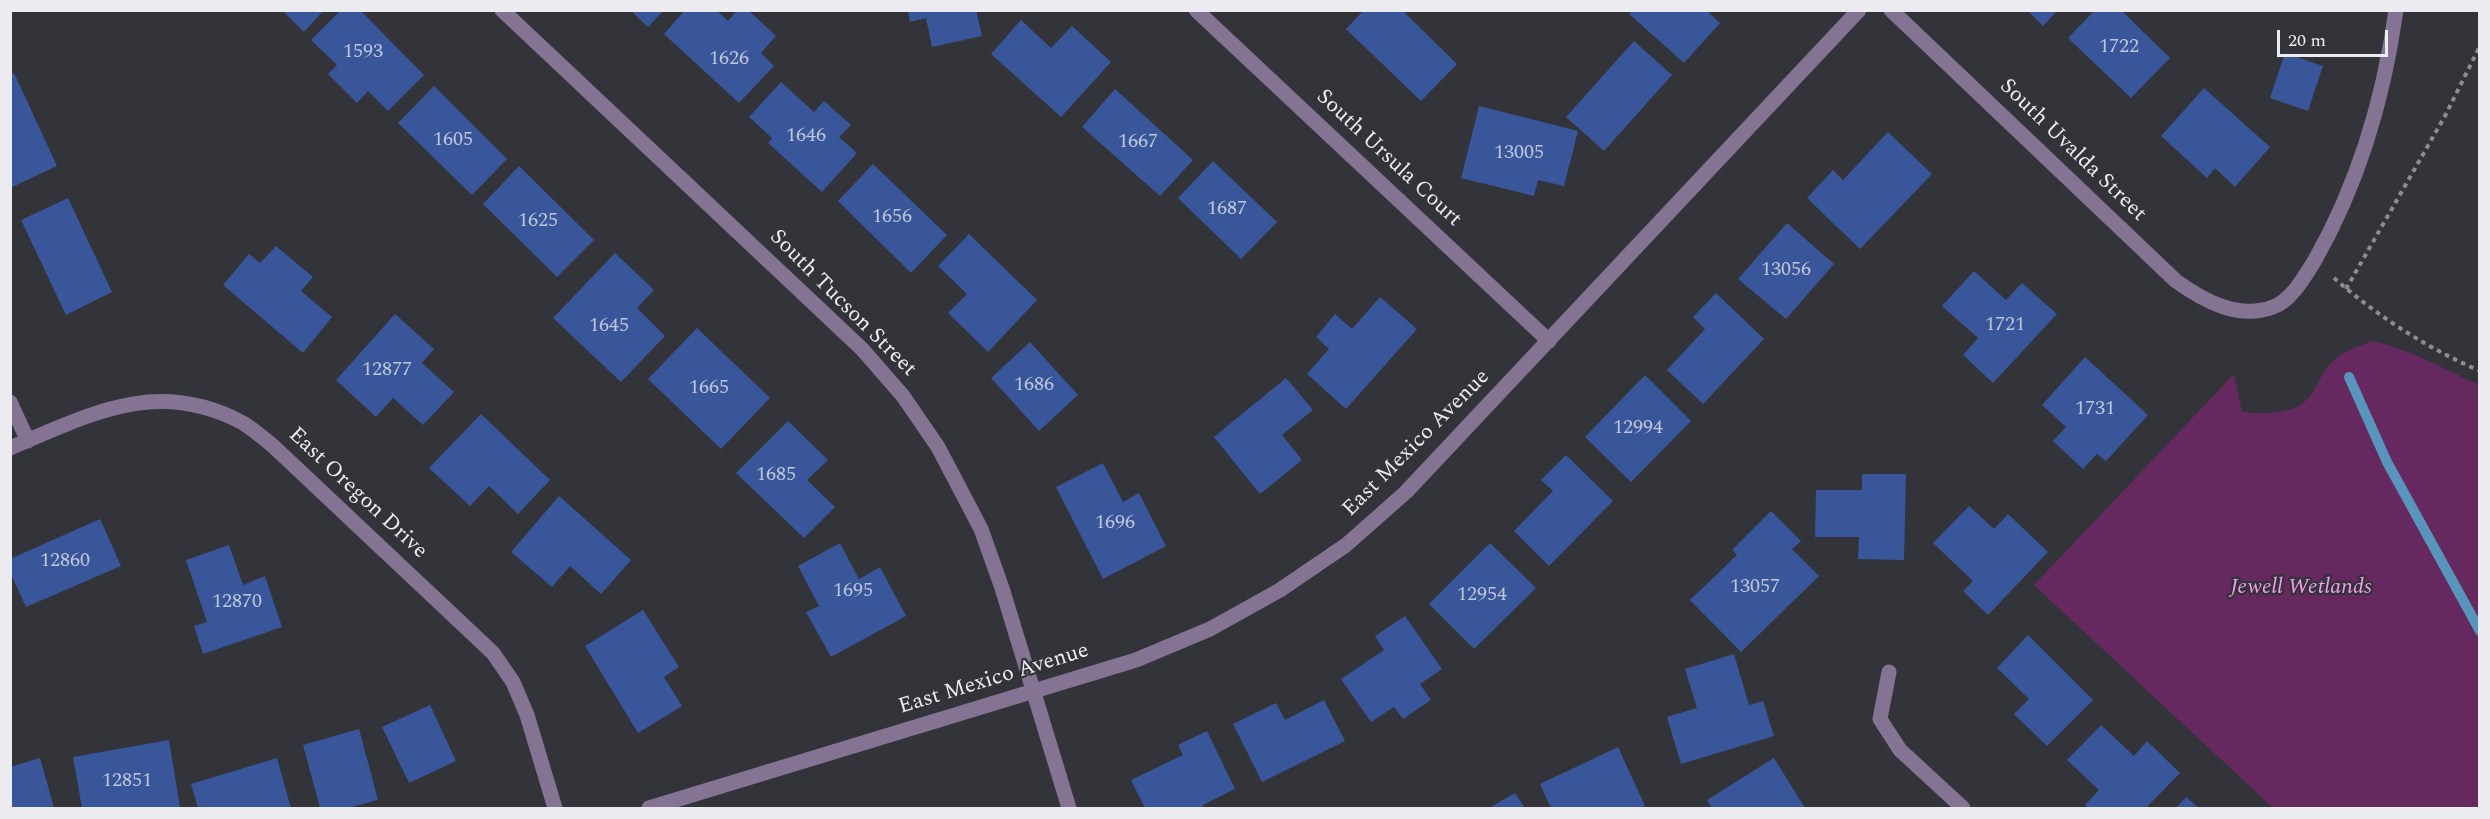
<!DOCTYPE html>
<style>
body{margin:0}
#map{position:relative;width:2490px;height:819px;overflow:hidden;background:#33333a;font-family:Spectral,serif}
canvas{display:block}
.frame{position:absolute;inset:0;border:12px solid #ececf0;pointer-events:none}
.scale{position:absolute;left:2277px;top:30px;width:111px;height:27px;box-sizing:border-box;border:3px solid #ececf0;border-top:0;padding-left:8px;font-size:18px;line-height:21px;white-space:nowrap;color:#ececf0;-webkit-text-stroke:4px #33333a;paint-order:stroke}
</style>
<div id="map">
<canvas width="2490" height="819"></canvas>
<div class="frame"></div>
<div class="scale">20 m</div>
</div>
<script>
const c = document.querySelector('canvas').getContext('2d');
c.lineJoin = 'round';
function fillPath(path, color) {
  c.fillStyle = color;
  c.fill(path, 'evenodd');
}
function trace(path, color, width, dash) {
  c.strokeStyle = color;
  c.lineWidth = width;
  c.lineCap = dash ? 'butt' : 'round';
  c.setLineDash(dash || []);
  c.stroke(path);
}
function label(font, color, halo, rows, align = 'center') {
  c.font = font + ' Spectral,serif';
  c.lineWidth = 4.5;
  c.setLineDash([]);
  c.textBaseline = 'middle';
  c.strokeStyle = halo;
  c.fillStyle = color;
  for (const [text, x, y, turn = 0] of rows) {
    c.save();
    c.translate(x, y);
    c.rotate((+turn || 0) * Math.PI / 180);
    c.textAlign = isNaN(turn) ? turn : align;
    if (halo) c.strokeText(text, 0, 0);
    c.fillText(text, 0, 0);
    c.restore();
  }
}
fillPath(new Path2D(`
 M 2373,341 C 2411,350 2445,369 2479,385 L 2479,808 L 2273,808 L 2034,585 L 2234,374 L 2242,412 C 2268,414 2300,416 2314,390 C 2321,378 2327,364 2339,356 C 2349,349 2362,345 2373,341 Z`), '#652960');
trace(new Path2D(`
 M 2349,377 L 2387,462 L 2480,631`), '#5894bc', 10);
fillPath(new Path2D(`
 M 282,10 L 324,10 L 304,32 Z
 M 341,10 L 360,10 L 424,75 L 388,111 L 368,91 L 357,103 L 328,74 L 337,65 L 311,40 Z
 M 630,10 L 664,10 L 648,27 Z
 M 685,10 L 716,10 L 728,21 L 737,10 L 748,10 L 776,36 L 761,53 L 774,66 L 739,103 L 664,34 Z
 M 908,10 L 976,10 L 982,36 L 932,47 L 926,18 L 910,22 Z
 M 1364,10 L 1402,10 L 1457,64 L 1421,101 L 1346,29 Z
 M 1633,10 L 1706,10 L 1720,23 L 1684,63 L 1629,14 Z
 M 2027,10 L 2058,10 L 2043,26 Z
 M 2095,10 L 2121,10 L 2170,58 L 2131,98 L 2068,38 Z
 M 1021,20 L 1051,48 L 1072,26 L 1111,62 L 1061,117 L 991,54 Z
 M 1634,41 L 1672,75 L 1604,151 L 1566,117 Z
 M 2285,53 L 2323,66 L 2308,111 L 2270,98 Z
 M 14,73 L 57,166 L 10,188 L 10,75 Z
 M 781,82 L 814,112 L 824,101 L 851,125 L 839,137 L 857,153 L 822,192 L 768,143 L 772,138 L 749,117 Z
 M 434,86 L 507,159 L 472,195 L 398,123 Z
 M 2204,88 L 2270,147 L 2235,187 L 2215,168 L 2207,178 L 2161,136 Z
 M 1115,89 L 1193,160 L 1160,196 L 1082,127 Z
 M 1479,106 L 1578,131 L 1564,186 L 1538,180 L 1534,196 L 1461,178 Z
 M 1888,132 L 1932,174 L 1860,249 L 1807,198 L 1833,170 L 1843,180 Z
 M 1213,161 L 1277,222 L 1241,259 L 1178,198 Z
 M 873,164 L 947,235 L 911,273 L 838,201 Z
 M 519,166 L 594,240 L 557,277 L 483,204 Z
 M 68,198 L 112,292 L 66,315 L 21,220 Z
 M 1787,223 L 1834,264 L 1786,319 L 1738,279 Z
 M 969,234 L 1037,300 L 988,352 L 948,313 L 967,294 L 938,266 Z
 M 276,246 L 313,277 L 301,291 L 332,317 L 303,353 L 223,285 L 249,254 L 260,263 Z
 M 615,253 L 654,290 L 637,308 L 665,336 L 621,382 L 553,318 Z
 M 1974,271 L 2006,300 L 2022,283 L 2057,314 L 1993,383 L 1963,355 L 1978,338 L 1942,306 Z
 M 1716,293 L 1764,339 L 1703,404 L 1667,370 L 1705,329 L 1693,317 Z
 M 1380,297 L 1417,329 L 1346,409 L 1307,374 L 1329,349 L 1316,337 L 1335,314 L 1352,329 Z
 M 395,314 L 434,349 L 422,363 L 454,392 L 423,425 L 393,398 L 376,417 L 336,380 Z
 M 697,328 L 770,398 L 721,449 L 648,379 Z
 M 1030,342 L 1078,395 L 1039,431 L 991,378 Z
 M 2085,357 L 2148,415 L 2106,461 L 2097,454 L 2083,469 L 2053,441 L 2066,427 L 2042,405 Z
 M 1645,375 L 1691,421 L 1631,482 L 1585,437 Z
 M 1286,378 L 1313,410 L 1282,435 L 1302,460 L 1260,494 L 1214,437 Z
 M 481,414 L 550,480 L 518,514 L 489,486 L 470,506 L 429,468 Z
 M 788,421 L 828,460 L 807,480 L 835,507 L 804,538 L 736,473 Z
 M 1566,455 L 1613,501 L 1549,566 L 1514,531 L 1553,491 L 1541,480 Z
 M 1103,463 L 1123,502 L 1139,493 L 1166,546 L 1103,579 L 1056,487 Z
 M 1862,474 L 1906,474 L 1904,560 L 1858,559 L 1859,537 L 1815,537 L 1816,490 L 1862,490 Z
 M 559,496 L 631,560 L 601,594 L 570,566 L 552,587 L 511,552 Z
 M 1969,506 L 1994,529 L 2008,514 L 2048,552 L 1988,615 L 1963,591 L 1973,581 L 1933,543 Z
 M 1771,511 L 1801,541 L 1792,549 L 1819,576 L 1741,652 L 1690,600 L 1737,555 L 1732,550 Z
 M 100,519 L 121,566 L 26,607 L 10,572 L 10,559 Z
 M 840,543 L 859,579 L 880,567 L 906,616 L 831,657 L 806,612 L 819,606 L 798,566 Z
 M 1490,543 L 1536,588 L 1474,649 L 1429,604 Z
 M 229,545 L 243,585 L 265,576 L 282,627 L 203,654 L 194,626 L 207,622 L 186,560 Z
 M 643,610 L 679,667 L 664,677 L 682,706 L 638,733 L 585,646 Z
 M 1405,616 L 1442,669 L 1420,684 L 1431,700 L 1403,719 L 1394,707 L 1371,722 L 1341,679 L 1384,650 L 1375,636 Z
 M 2028,635 L 2093,700 L 2047,746 L 2014,714 L 2029,699 L 1997,668 Z
 M 1734,654 L 1749,705 L 1763,701 L 1774,736 L 1681,764 L 1667,717 L 1697,708 L 1685,669 Z
 M 1324,700 L 1345,741 L 1262,782 L 1233,724 L 1276,703 L 1285,720 Z
 M 430,705 L 456,761 L 409,783 L 382,727 Z
 M 2101,725 L 2134,756 L 2147,741 L 2180,773 L 2146,808 L 2088,808 L 2085,805 L 2099,790 L 2067,760 Z
 M 359,729 L 378,800 L 348,808 L 320,808 L 303,745 Z
 M 1207,731 L 1235,789 L 1203,805 L 1204,808 L 1145,808 L 1131,780 L 1183,755 L 1178,745 Z
 M 169,740 L 180,807 L 82,808 L 73,757 Z
 M 1618,747 L 1645,806 L 1640,808 L 1551,808 L 1540,784 Z
 M 40,758 L 54,808 L 10,808 L 10,767 Z
 M 277,758 L 291,808 L 198,808 L 191,784 Z
 M 1774,758 L 1805,808 L 1712,808 L 1707,800 Z
 M 1515,793 L 1525,808 L 1489,808 Z
 M 2186,797 L 2199,808 L 2176,808 Z`), '#39569a');
trace(new Path2D(`
 M 2334,278 C 2377,316 2427,348 2480,371
 M 2346,289 L 2445,116 L 2480,46`), '#8c8c92', 4, [4.5, 4.5]);
trace(new Path2D(`
 M 502,10 L 862,349 L 903,396 L 938,447 L 981,529 L 1002,588 L 1069,808
 M 1196,10 L 1549,341
 M 1891,10 L 2176,281 C 2204,301 2238,320 2273,307 C 2291,301 2305,276 2315,260 C 2358,184 2384,97 2396,10
 M 10,402 L 28,441
 M 10,448 C 91,414 157,377 243,423 C 253,429 263,438 272,445 L 493,653 L 513,682 L 527,715 L 555,808
 M 1889,672 L 1880,719 L 1900,750 L 1963,808
 M 649,808 L 1136,660 L 1210,629 L 1280,590 L 1346,545 L 1406,492 L 1859,10`), '#847393', 15);
label('20px', '#bfc6da', null, [
 ["1722",2119,48],
 ["1593",363,53],
 ["1626",729,60],
 ["1646",806,137],
 ["1605",453,141],
 ["1667",1138,143],
 ["13005",1519,154],
 ["1687",1227,210],
 ["1656",892,218],
 ["1625",538,222],
 ["13056",1786,271],
 ["1721",2005,326],
 ["1645",609,327],
 ["12877",387,371],
 ["1686",1034,386],
 ["1665",709,389],
 ["1731",2095,410],
 ["12994",1638,429],
 ["1685",776,476],
 ["1696",1115,524],
 ["12860",65,562],
 ["13057",1755,588],
 ["1695",853,592],
 ["12954",1482,596],
 ["12870",237,603],
 ["12851",127,782]
]);
label('22px', '#ececf0', '#33333a', [
 ["South Uvalda Street",2072,151,44],
 ["South Ursula Court",1388,159,43],
 ["South Tucson Street",842,304,45],
 ["East Mexico Avenue",1417,444,-45],
 ["East Oregon Drive",357,494,43],
 ["East Mexico Avenue",994,680,-17]
]);
label('italic 22px', '#f69dee', '#33333a', [
 ["Jewell Wetlands",2301,589]
]);
</script>
